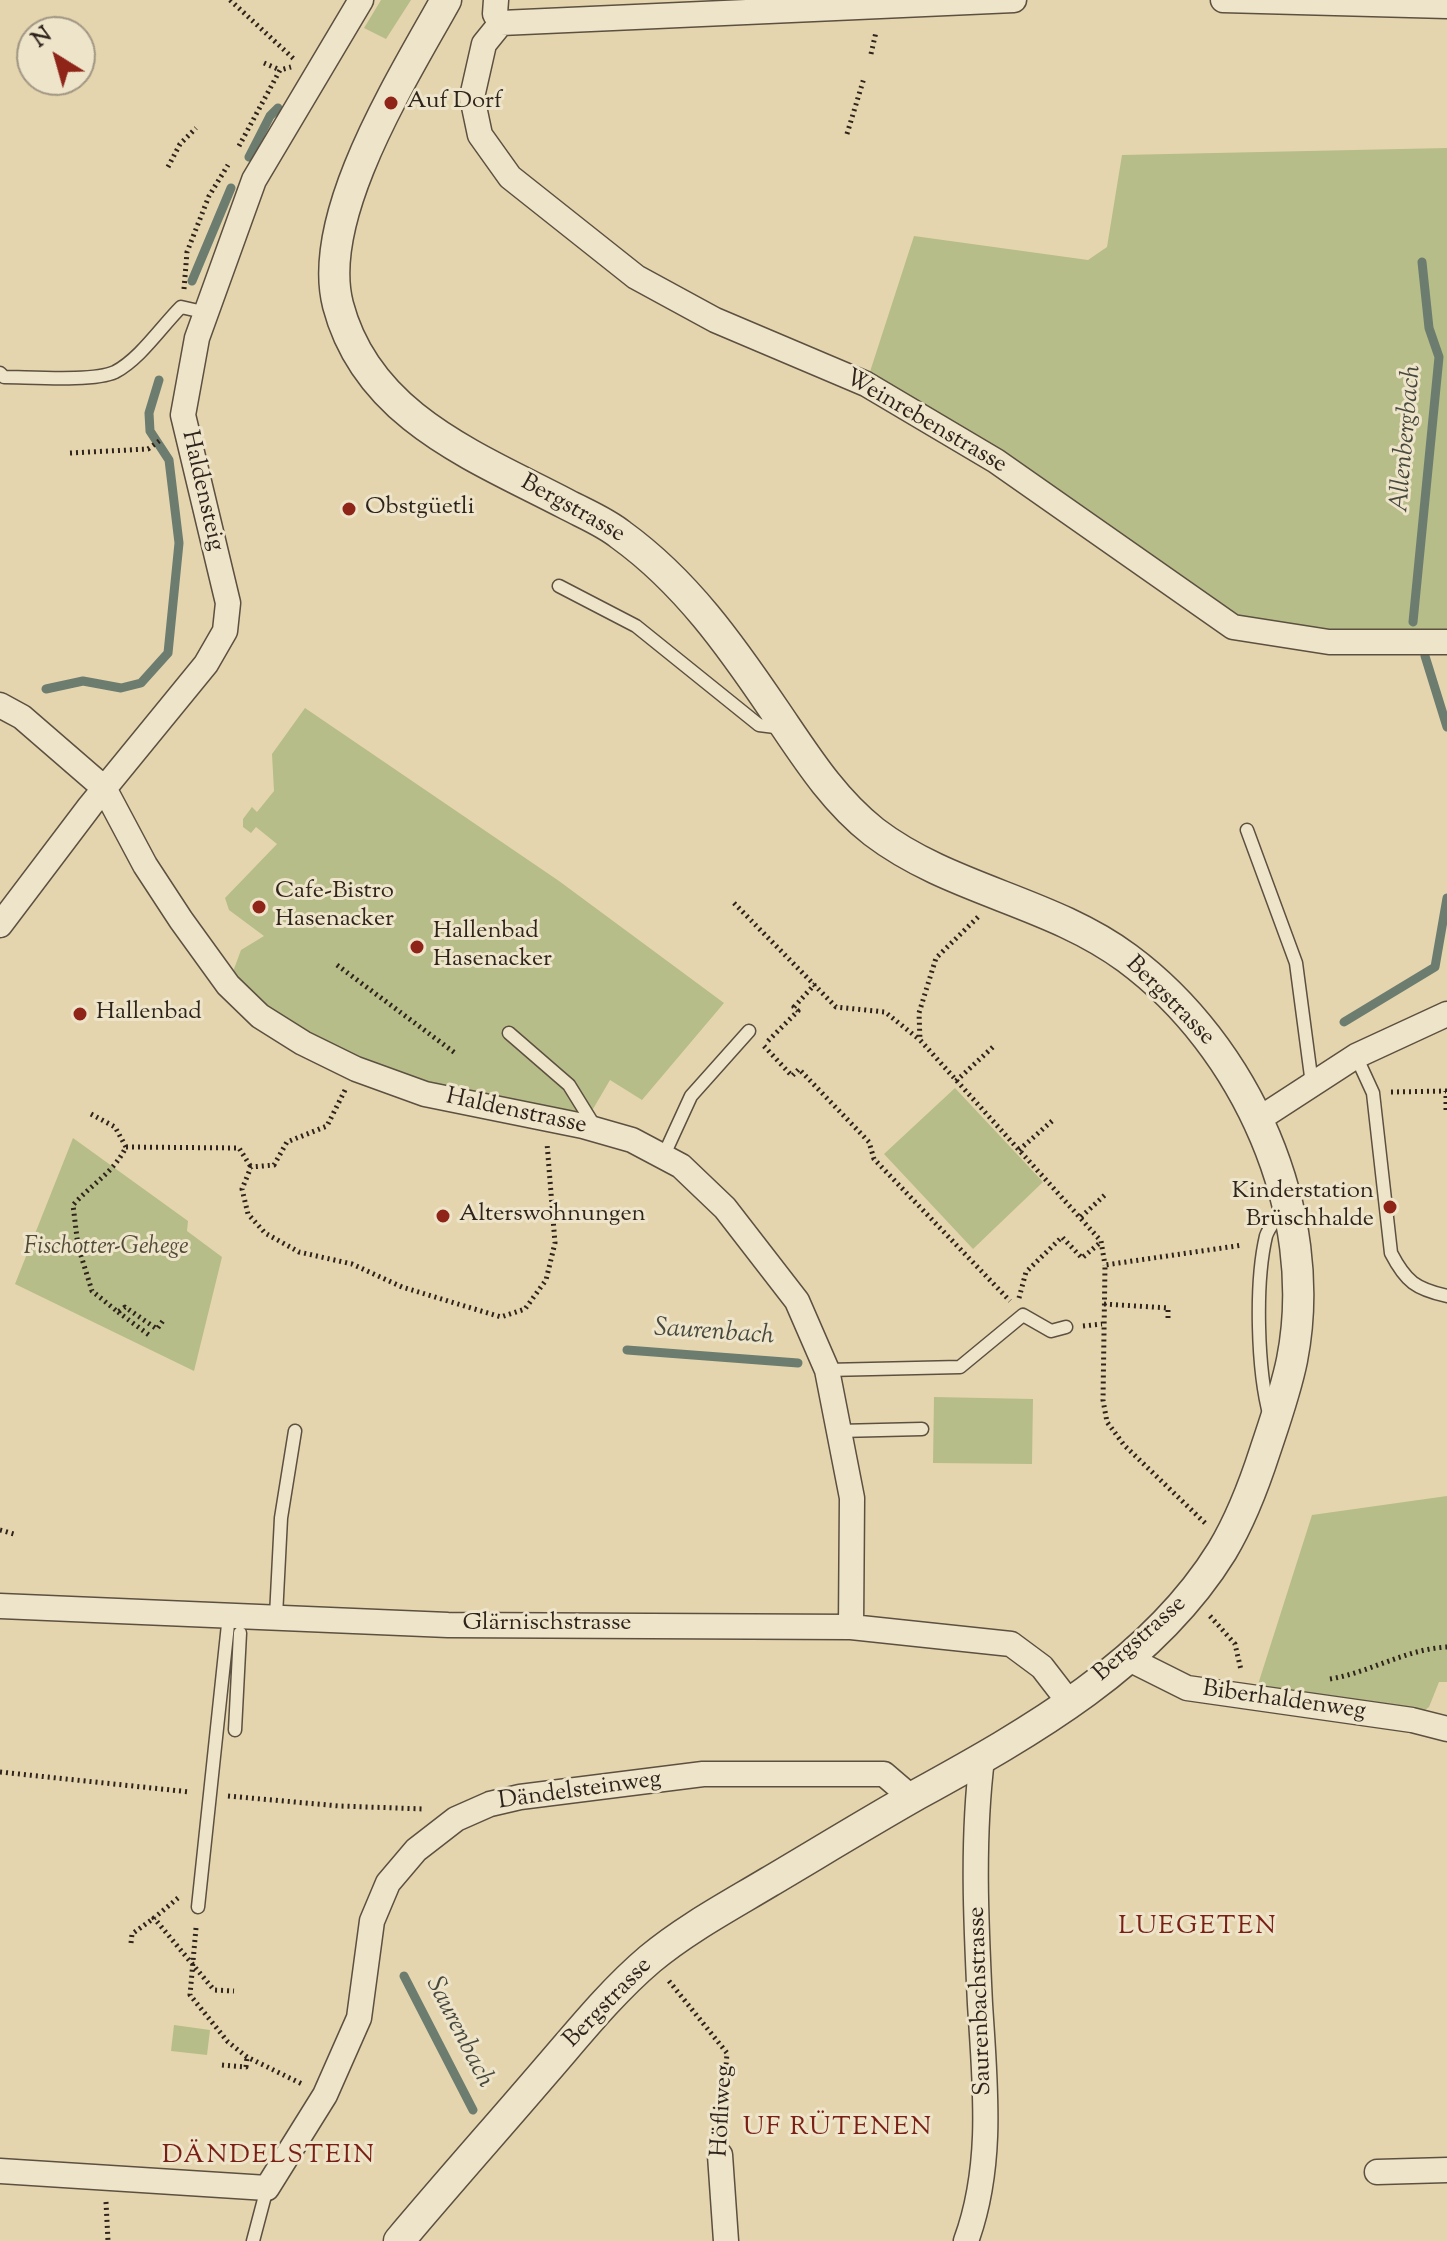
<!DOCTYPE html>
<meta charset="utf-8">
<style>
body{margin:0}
#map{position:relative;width:1447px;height:2241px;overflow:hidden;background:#e4d5ae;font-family:"Sorts Mill Goudy",serif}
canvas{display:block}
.north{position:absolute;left:16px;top:16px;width:80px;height:80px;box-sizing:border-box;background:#ede4ca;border:2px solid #a19784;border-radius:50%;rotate:323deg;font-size:22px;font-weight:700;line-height:32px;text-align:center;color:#2f241b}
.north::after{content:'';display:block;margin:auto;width:28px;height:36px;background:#8f2418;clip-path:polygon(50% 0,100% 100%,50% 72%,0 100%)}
</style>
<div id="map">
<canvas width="1447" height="2241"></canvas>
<div class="north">N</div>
</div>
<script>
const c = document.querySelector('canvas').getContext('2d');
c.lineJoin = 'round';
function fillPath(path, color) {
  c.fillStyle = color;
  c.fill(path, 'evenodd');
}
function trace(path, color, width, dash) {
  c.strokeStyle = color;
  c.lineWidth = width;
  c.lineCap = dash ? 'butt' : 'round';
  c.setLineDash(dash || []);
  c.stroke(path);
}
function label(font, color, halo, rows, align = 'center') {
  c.font = font + ' "Sorts Mill Goudy",serif';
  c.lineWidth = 6;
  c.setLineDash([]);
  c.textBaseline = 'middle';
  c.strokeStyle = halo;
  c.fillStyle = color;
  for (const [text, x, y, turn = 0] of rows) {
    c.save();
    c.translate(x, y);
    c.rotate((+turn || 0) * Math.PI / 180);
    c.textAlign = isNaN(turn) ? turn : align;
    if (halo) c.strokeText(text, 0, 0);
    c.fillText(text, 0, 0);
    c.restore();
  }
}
fillPath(new Path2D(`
 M 381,0 L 411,0 L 386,39 L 364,28 Z
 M 1447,148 L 1447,642 L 1233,627 L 866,384 L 914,236 L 1088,260 L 1107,247 L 1122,155 Z
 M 305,708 L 559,881 L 724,1003 L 642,1100 L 610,1080 L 583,1126 L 370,1075 L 228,985 L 241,950 L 264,936 L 229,910 L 225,898 L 277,844 L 256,827 L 251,833 L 243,827 L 243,819 L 252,807 L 257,812 L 274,791 L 272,754 Z
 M 955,1088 L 1043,1182 L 973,1249 L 884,1154 Z
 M 73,1138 L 188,1221 L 187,1231 L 222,1257 L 194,1371 L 15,1284 Z
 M 934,1397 L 1033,1399 L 1032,1464 L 933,1463 Z
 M 1447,1496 L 1447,1682 L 1439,1682 L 1429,1707 L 1412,1720 L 1254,1697 L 1312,1515 Z
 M 174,2025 L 210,2030 L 207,2055 L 171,2051 Z`), '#b6bd89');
trace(new Path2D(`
 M 249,157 L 270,116 L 278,108
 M 192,281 L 231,188
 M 1413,622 L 1439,357 L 1429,328 L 1422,262
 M 1425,656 L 1447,727
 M 46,689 L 83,681 L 121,688 L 141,683 L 168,653 L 179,543 L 169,460 L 150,431 L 149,413 L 159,380
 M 1344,1022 L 1435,967 L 1447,898
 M 627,1350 L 798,1363
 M 404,1976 L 473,2110`), '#6c7d70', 9);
const service = new Path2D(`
 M 0,373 L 4,377 C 29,377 94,382 115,372 C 140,359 161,327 181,307 L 203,312
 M 559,586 L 636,626 L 759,725 L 783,728
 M 1247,830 L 1296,963 L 1312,1084
 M 509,1033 L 569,1085 L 595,1127
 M 1356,1056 L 1373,1093 L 1391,1253 C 1406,1282 1416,1289 1447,1296
 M 663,1157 L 691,1096 L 749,1031
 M 827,1370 L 960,1367 L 1023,1315 L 1051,1331 L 1066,1327
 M 1270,1417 C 1257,1370 1255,1283 1266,1236 C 1269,1227 1277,1218 1282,1209
 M 839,1431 L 922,1429
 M 276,1616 L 281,1518 L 295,1431
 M 235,1730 L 240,1633
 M 198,1907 L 229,1615
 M 253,2241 L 267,2188`);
const minor = new Path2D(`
 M 496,0 L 495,14 L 501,23 L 484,44 L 472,97 L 480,135 L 510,177 L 636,277 L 715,320 L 866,384 L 996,461 L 1233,627 L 1329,642 L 1447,642
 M 1223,0 L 1447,6
 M 501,23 L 1014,0
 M 0,705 L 22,717 L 104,788 L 145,865 L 181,920 L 228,985 L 260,1016 L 303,1043 L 356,1069 L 425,1094 L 583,1126 L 632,1140 L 681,1166 L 725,1208 L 797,1301 L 827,1370 L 852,1498 L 851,1627
 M 0,925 L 90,806 L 206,664 L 225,631 L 228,603 L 183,415 L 197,338 L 254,180 L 361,0
 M 1259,1119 L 1356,1056 L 1447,1014
 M 0,1606 L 448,1625 L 851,1627 L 1011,1644 L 1042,1667 L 1069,1702
 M 1127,1658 L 1187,1688 L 1412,1720 L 1447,1729
 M 720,2155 L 726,2241
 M 0,2171 L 267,2188 L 325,2095 L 359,2018 L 372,1921 L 388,1883 L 416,1850 L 456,1819 L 490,1804 L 520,1797 L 703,1774 L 884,1774 L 912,1798
 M 1377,2172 L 1447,2170
 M 966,2241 C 994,2165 985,2084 980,2004 C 976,1923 972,1840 982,1759`);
const tertiary = new Path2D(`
 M 399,2241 C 446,2185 495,2130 543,2074 C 577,2035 610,1993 650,1959 C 686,1929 729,1906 769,1882 C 818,1853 867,1823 918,1794 C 1029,1733 1153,1663 1222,1551 C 1240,1521 1254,1485 1265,1451 C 1275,1421 1286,1390 1292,1360 C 1321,1212 1246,1046 1127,958 C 1050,901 950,890 874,832 C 832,799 805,755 775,711 C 731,646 686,582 621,535 C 605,522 585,514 566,504 C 474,456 367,416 338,305 C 315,216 403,78 446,0`);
trace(service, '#5c5040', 15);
trace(minor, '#5c5040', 27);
trace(tertiary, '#5c5040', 33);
trace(new Path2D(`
 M 230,0 L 295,60
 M 871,54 L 876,32
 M 264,63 L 280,70
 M 847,134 L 864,78
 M 239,146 L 280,70 L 291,67
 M 168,167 L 180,144 L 196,128
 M 184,289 L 187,252 L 209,196 L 228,165
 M 70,453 L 148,449 L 162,439
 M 734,903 L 836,1007 L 885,1012 L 920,1040
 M 978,917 L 936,958 L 919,1013 L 920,1040 L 1101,1241 L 1105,1265
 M 337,965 L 455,1053
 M 768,1041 L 798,1011 L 794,1007 L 815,984
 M 764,1046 L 792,1076 L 799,1069 L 869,1142 L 874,1159 L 1010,1301
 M 956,1081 L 994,1046
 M 345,1090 L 327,1126 L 287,1142 L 274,1165 L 251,1167 L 242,1189 L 248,1214 L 265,1233 L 299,1252 L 352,1264 L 402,1287 L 501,1317 L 525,1309 L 546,1280 L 555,1243 L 547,1143
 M 1391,1092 L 1446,1091 L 1446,1111
 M 91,1114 L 115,1127 L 126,1147 C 114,1172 92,1184 73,1205 L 78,1246 L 92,1291 L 118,1312 L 125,1307 L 157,1329 L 165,1318
 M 126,1147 L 239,1148 L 251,1167
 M 1019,1150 L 1052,1121
 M 1081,1217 L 1107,1193
 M 1019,1298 L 1026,1272 L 1062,1237 L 1082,1258 L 1101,1242
 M 1104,1304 L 1168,1308 L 1168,1318
 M 118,1312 L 149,1335
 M 1083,1326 L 1102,1324
 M 1205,1523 L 1124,1445 L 1107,1422 L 1103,1400 L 1105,1265 L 1243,1245
 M 0,1530 L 14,1534
 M 1210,1616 L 1235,1644 L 1241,1670
 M 1330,1679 C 1371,1672 1406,1649 1447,1647
 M 0,1772 L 190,1792
 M 228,1796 L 339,1806 L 425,1809
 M 178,1898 L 154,1918 L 214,1990 L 234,1991
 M 196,1928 L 190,1995 L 228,2042 L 247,2057 L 302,2084
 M 131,1943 L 132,1934 L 154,1918
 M 669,1981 L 727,2053 L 721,2131
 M 222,2065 L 246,2067 L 247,2057
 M 106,2202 L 108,2241`), '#2f241b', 5, [2, 4]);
trace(service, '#ede4ca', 12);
trace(minor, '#ede4ca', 24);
trace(tertiary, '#ede4ca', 30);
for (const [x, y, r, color] of [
 [391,103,8,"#8f2418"],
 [349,509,8,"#8f2418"],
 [259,907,8,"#8f2418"],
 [417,947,8,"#8f2418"],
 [80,1014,8,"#8f2418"],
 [1390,1207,8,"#8f2418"],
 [443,1216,8,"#8f2418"]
]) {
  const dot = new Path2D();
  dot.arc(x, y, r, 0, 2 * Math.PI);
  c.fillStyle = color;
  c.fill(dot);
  trace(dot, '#ede4ca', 3);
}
label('24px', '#2f241b', '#ede4ca', [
 ["Auf Dorf",407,103],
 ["Obstgüetli",365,509],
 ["Cafe-Bistro",275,893],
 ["Hasenacker",275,921],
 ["Hallenbad",433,933],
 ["Hasenacker",433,961],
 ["Hallenbad",96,1014],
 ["Kinderstation",1374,1193,"right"],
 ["Brüschhalde",1374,1221,"right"],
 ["Alterswohnungen",459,1216]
], 'left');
label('24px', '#2f241b', '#ede4ca', [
 ["Weinrebenstrasse",925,423,30],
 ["Haldensteig",201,491,77],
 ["Bergstrasse",572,510,29],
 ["Bergstrasse",1169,1002,45],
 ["Haldenstrasse",516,1113,12],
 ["Glärnischstrasse",547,1625],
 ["Bergstrasse",1141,1640,-42],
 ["Biberhaldenweg",1284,1702,8],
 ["Dändelsteinweg",580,1792,-8],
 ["Saurenbachstrasse",982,2001,-92],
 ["Bergstrasse",609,2004,-46],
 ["Höfliweg",724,2111,-87]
]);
label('italic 24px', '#514a36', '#ede4ca', [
 ["Fischotter-Gehege",106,1249]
]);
label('italic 26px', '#48493e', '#ede4ca', [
 ["Allenbergbach",1408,439,-85],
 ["Saurenbach",714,1334,4],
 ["Saurenbach",458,2033,63]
]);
c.letterSpacing = '2px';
label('26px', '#7a1f14', '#ede4ca', [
 ["LUEGETEN",1198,1929],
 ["UF RÜTENEN",838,2130],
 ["DÄNDELSTEIN",269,2158]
]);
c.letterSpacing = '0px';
</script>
